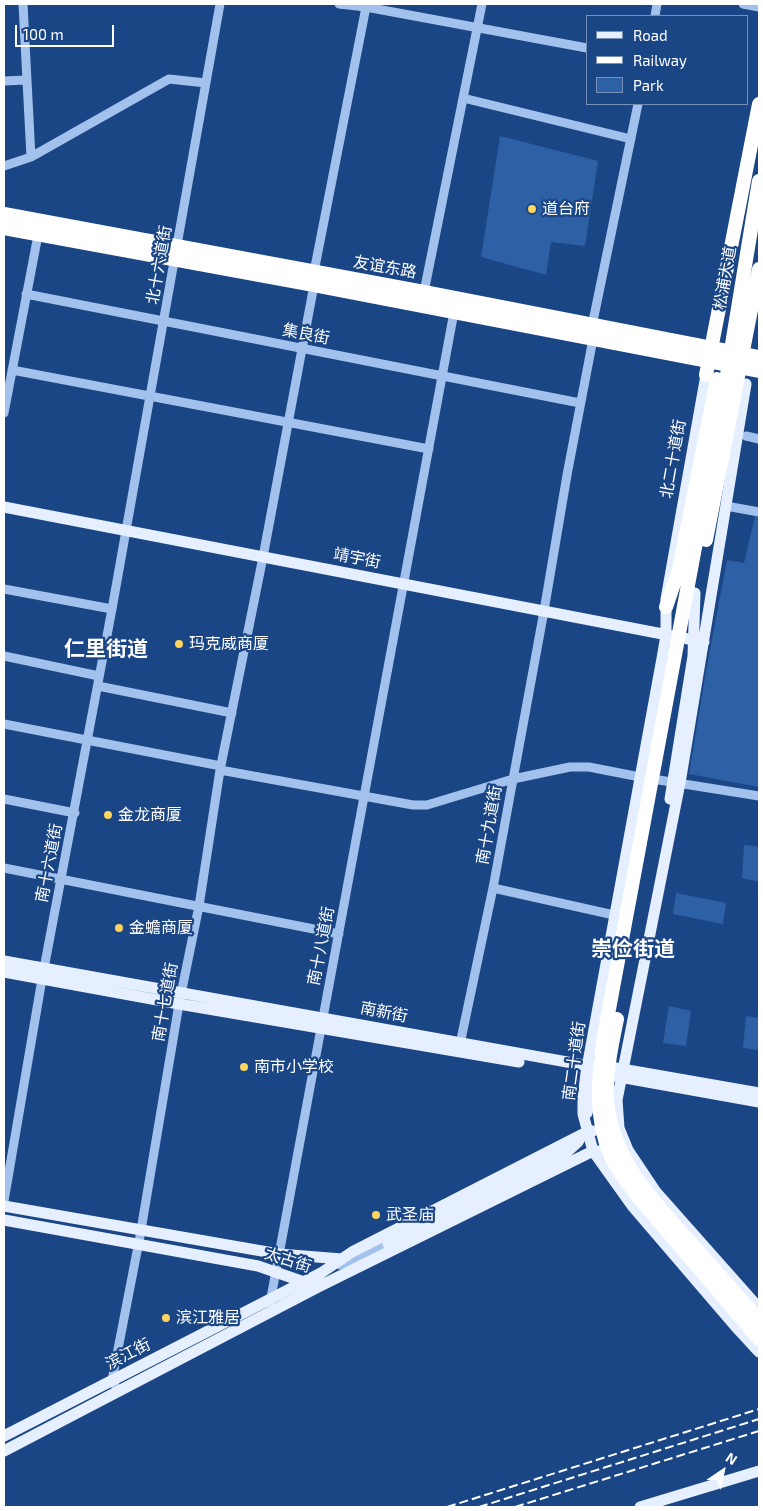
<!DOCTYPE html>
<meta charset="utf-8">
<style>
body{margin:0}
#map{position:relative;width:763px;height:1511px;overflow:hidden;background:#1b4686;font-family:"Exo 2",sans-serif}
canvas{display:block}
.frame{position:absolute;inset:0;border:5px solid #fff;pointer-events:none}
.legend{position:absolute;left:586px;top:15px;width:162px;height:90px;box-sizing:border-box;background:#1b4686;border:1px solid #7690b6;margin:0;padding:6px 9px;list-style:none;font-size:15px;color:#fff}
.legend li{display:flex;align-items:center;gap:10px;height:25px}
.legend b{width:25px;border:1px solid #7690b6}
.north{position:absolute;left:698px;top:1446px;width:50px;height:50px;-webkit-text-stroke:4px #1b4686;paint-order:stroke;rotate:34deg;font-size:14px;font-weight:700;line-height:20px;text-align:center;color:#fff}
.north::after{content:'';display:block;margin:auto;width:18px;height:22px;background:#fff;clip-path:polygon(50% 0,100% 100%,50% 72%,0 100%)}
.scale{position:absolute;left:15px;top:25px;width:99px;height:22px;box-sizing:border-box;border:2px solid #fff;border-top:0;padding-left:6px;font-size:15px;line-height:18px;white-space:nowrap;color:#fff;-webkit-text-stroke:4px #1b4686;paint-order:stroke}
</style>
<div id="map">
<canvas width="763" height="1511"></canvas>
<div class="frame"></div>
<ul class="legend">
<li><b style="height:6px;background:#e6efff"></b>Road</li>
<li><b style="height:6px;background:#fff"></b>Railway</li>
<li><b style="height:14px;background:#2d60a4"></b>Park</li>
</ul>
<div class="north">N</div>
<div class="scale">100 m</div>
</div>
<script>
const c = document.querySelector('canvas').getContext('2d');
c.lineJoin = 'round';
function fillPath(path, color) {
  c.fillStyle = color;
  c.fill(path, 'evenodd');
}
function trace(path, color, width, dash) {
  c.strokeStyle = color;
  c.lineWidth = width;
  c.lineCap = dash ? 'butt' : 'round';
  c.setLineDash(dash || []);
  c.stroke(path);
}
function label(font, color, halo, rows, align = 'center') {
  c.font = font + ' "Exo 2","Noto Sans SC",sans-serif';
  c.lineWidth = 4.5;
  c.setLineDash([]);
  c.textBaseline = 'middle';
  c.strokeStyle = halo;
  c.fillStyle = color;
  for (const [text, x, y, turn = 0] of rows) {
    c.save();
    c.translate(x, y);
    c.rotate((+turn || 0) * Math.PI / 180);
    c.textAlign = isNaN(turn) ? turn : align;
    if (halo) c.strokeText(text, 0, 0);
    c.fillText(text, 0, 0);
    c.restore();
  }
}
fillPath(new Path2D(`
 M 500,136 L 598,161 L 585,246 L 551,242 L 546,275 L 481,257 Z
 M 755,516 L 759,517 L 759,787 L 689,774 L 706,671 L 727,560 L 744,563 Z
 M 744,845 L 759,847 L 759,882 L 742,878 Z
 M 676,893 L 726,903 L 723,924 L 673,914 Z
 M 669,1006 L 691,1011 L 686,1046 L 663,1043 Z
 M 746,1016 L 759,1018 L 759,1050 L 743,1048 Z`), '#2d60a4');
trace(new Path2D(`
 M 23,4 L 31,157
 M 339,4 L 366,7 L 587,48
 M 743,4 L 759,7
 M 655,16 L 657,4
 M 4,81 L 26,80
 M 463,98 L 631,139
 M 4,166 L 31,157 L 169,79 L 206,83
 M 314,272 L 366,7
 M 424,292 L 482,4
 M 26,294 L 580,403
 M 592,326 L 638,104
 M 12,370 L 429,449
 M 4,413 L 38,235
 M 746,436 L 759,439
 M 726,506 L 759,512
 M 4,589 L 112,609
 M 4,656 L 99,676
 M 98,686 L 232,713
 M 4,724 L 221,766
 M 220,770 L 413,805 L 427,805 L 513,779 L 570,767 L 589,767 L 640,777 L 759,796
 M 4,799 L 75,813
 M 4,868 L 339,934
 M 493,888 L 614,915
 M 460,1044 L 493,888 L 544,611 L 567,475 L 593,339
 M 4,1201 L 42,979 L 112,609 L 220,4
 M 340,1265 L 388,1244
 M 270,1303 L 454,312
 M 119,1392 L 112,1380 L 140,1236 L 179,1004 L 199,906 L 220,770 L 263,557 L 314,285`), '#a2c1ec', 9);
trace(new Path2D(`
 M 706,375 L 666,599 L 666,635 L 663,653 L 586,1073 L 583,1098 L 583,1114 L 593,1151 L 633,1207 L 735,1326 L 759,1352
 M 746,384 L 680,783 L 617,1100 L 619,1128 L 628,1150 L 656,1192 L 759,1308
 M 4,507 L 704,642
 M 670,799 L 693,656 L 695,593
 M 4,961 L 595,1067
 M 4,972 L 179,1004 L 519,1062
 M 616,1068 L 759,1093
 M 614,1076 L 759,1102
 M 587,1113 L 595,1075
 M 4,1206 L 279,1254 L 342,1259
 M 4,1220 L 258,1266 L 307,1283
 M 388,1244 L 566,1153 L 578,1142 L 580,1138
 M 4,1436 L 321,1273 L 352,1252 L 587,1132 L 593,1131
 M 4,1451 L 318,1287 L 593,1151 L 600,1151
 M 640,1507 L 759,1471`), '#e6efff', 11);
trace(new Path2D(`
 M 759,181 L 726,381 L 604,1036 C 598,1078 594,1117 611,1157 C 618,1172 630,1185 639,1198 L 759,1339
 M 4,214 L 424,292 L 759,357
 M 4,228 L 314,285 L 759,371
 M 706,375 L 759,104
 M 706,540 L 759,269
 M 666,607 L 679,569 L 717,379
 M 617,1019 C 611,1048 604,1080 608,1109 C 616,1164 656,1204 691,1243 C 714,1269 736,1294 759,1320`), '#fff', 14);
trace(new Path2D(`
 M 447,1507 L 759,1409
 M 479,1507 L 759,1419
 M 515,1507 L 759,1431`), '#fff', 2, [9, 4]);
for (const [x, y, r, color] of [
 [532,209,5,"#fdd45e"],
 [179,644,5,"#fdd45e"],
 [108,815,5,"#fdd45e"],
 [119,928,5,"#fdd45e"],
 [244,1067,5,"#fdd45e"],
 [376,1215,5,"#fdd45e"],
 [166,1318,5,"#fdd45e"]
]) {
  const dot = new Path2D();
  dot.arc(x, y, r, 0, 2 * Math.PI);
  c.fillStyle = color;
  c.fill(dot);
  trace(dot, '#1b4686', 2);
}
label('16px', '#fff', '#1b4686', [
 ["道台府",542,209],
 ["玛克威商厦",189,644],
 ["金龙商厦",118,815],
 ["金蟾商厦",129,928],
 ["南市小学校",254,1067],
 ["武圣庙",386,1215],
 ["滨江雅居",176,1318]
], 'left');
label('16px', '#fff', '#1b4686', [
 ["北十六道街",159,265,-80],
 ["友谊东路",385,267,10],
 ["松浦大道",725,278,-80],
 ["集良街",306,334,11],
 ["北二十道街",673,459,-80],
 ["靖宇街",357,558,11],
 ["南十九道街",489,825,-80],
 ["南十六道街",49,863,-79],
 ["南十八道街",321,946,-79],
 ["南十七道街",165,1002,-80],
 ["南新街",384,1012,11],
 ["南二十道街",574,1061,-82],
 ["太古街",288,1260,18],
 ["滨江街",128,1354,-27]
]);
label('bold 21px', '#fff', '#1b4686', [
 ["仁里街道",106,649],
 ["崇俭街道",633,949]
]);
</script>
